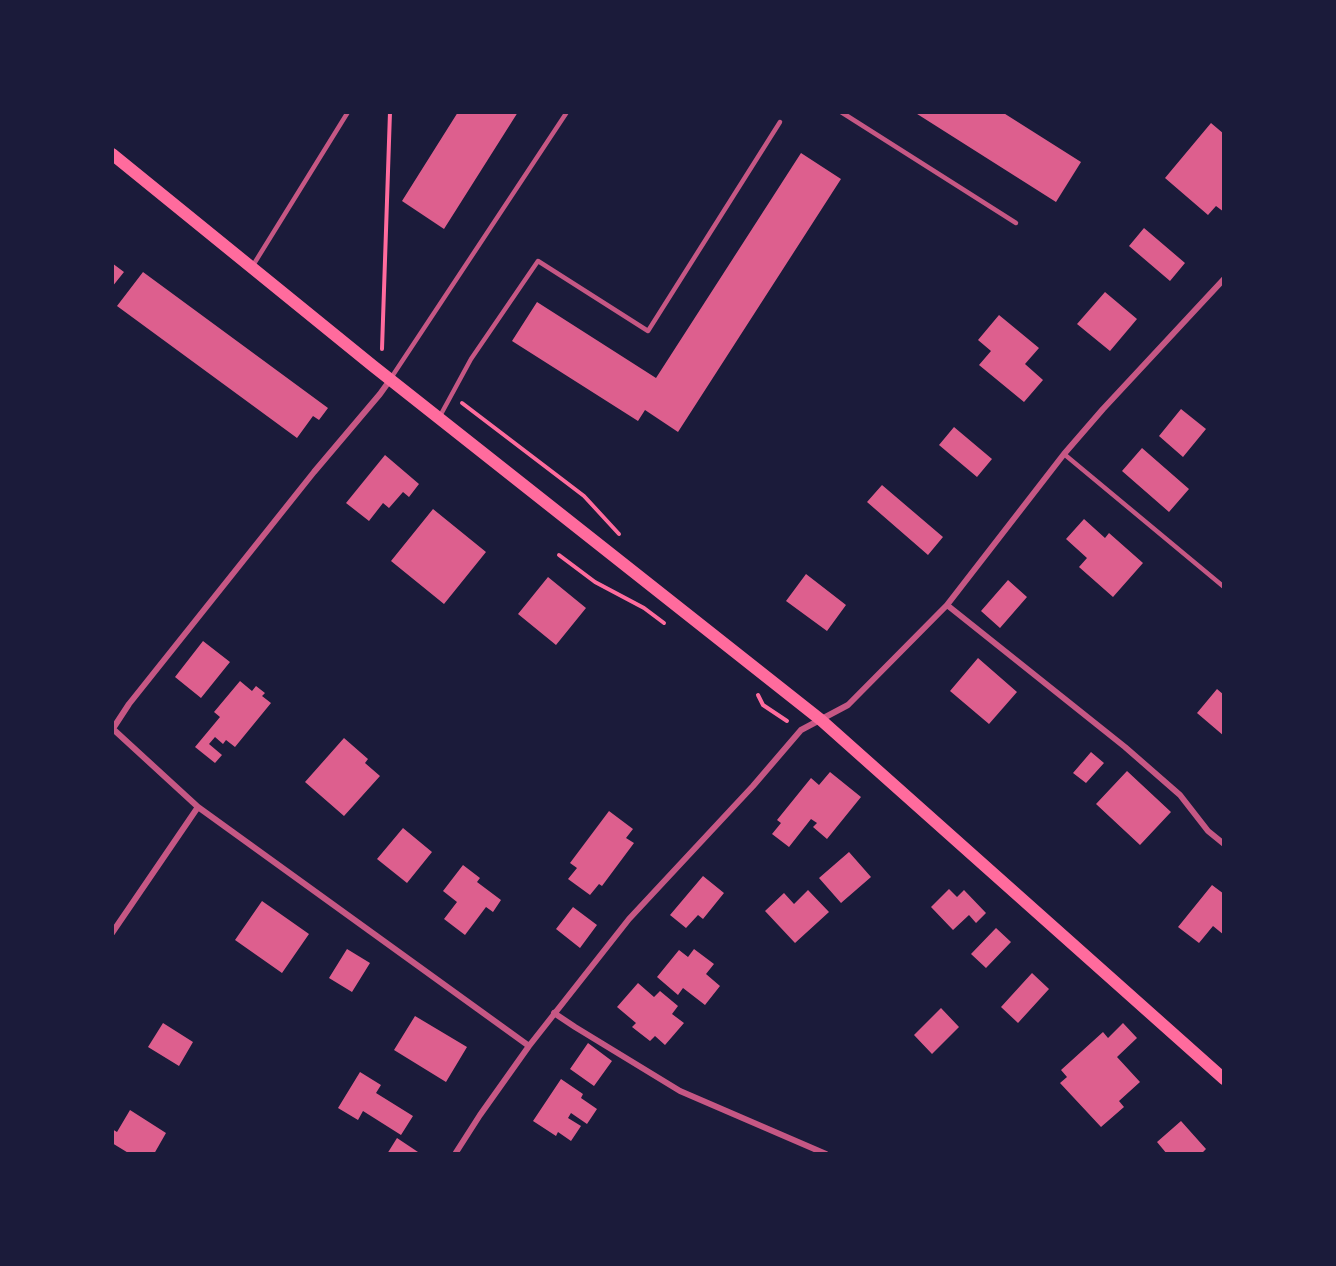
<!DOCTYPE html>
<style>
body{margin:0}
#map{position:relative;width:1336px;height:1266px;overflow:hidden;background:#1b1b3a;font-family:"Crimson Pro",serif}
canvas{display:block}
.frame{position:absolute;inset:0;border:114px solid #1b1b3a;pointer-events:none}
</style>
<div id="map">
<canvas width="1336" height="1266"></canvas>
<div class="frame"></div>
</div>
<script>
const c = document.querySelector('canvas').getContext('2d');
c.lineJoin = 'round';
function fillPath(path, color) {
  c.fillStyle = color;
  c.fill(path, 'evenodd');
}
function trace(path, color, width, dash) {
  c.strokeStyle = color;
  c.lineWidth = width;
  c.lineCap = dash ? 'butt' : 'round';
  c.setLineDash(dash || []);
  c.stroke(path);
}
fillPath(new Path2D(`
 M 458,112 L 518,112 L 444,229 L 402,201 Z
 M 914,112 L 1002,112 L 1081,162 L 1056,202 Z
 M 1211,123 L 1224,134 L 1224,212 L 1216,206 L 1208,215 L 1165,178 Z
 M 801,153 L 841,179 L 678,432 L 645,410 L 638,421 L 512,341 L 537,302 L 656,378 Z
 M 1144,228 L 1185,263 L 1170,281 L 1129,246 Z
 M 112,263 L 124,272 L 112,287 Z
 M 143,272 L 328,408 L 319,420 L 313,416 L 297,438 L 117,306 Z
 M 1105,292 L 1137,319 L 1110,351 L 1077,324 Z
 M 999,315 L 1039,348 L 1025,364 L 1043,380 L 1024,402 L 979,365 L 991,351 L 978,340 Z
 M 1181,409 L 1206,429 L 1183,457 L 1159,436 Z
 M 954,427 L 992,459 L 977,477 L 939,445 Z
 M 1142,448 L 1189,489 L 1169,512 L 1122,471 Z
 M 385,455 L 419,484 L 409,497 L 403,492 L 389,508 L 383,503 L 369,521 L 346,503 Z
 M 882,485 L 943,537 L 928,555 L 867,502 Z
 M 433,509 L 486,552 L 444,604 L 391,561 Z
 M 1084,519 L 1105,538 L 1109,533 L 1143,563 L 1113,597 L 1079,567 L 1087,558 L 1066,539 Z
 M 806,574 L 846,605 L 827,631 L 786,601 Z
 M 548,577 L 586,608 L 556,645 L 518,614 Z
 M 1008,580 L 1027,597 L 1000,628 L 981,611 Z
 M 203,641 L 230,662 L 201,698 L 175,677 Z
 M 978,658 L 1017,692 L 989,724 L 950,691 Z
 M 240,681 L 252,691 L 256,686 L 265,693 L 262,696 L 271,703 L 235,747 L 226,740 L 223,744 L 215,737 L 209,744 L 222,755 L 215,763 L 195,747 L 220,717 L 214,712 Z
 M 1217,689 L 1224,695 L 1224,736 L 1197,713 Z
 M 344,738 L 368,759 L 365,763 L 380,776 L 344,816 L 305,782 Z
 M 1091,752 L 1104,763 L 1086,783 L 1073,773 Z
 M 1127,771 L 1171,812 L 1140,845 L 1096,804 Z
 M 830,772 L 861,797 L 827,839 L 813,827 L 817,823 L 811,819 L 789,847 L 772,834 L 781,823 L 777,820 L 811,778 L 819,785 Z
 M 609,811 L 633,829 L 626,838 L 634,843 L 602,886 L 599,884 L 590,895 L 568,879 L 577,868 L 570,863 Z
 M 403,828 L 432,852 L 407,883 L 377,859 Z
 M 849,852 L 871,877 L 841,903 L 819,878 Z
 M 463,865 L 480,878 L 477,882 L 501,900 L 493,912 L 486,907 L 465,935 L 444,919 L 457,902 L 443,891 Z
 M 703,876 L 724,893 L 703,919 L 698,915 L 686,928 L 670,915 Z
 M 1212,885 L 1224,894 L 1224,935 L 1213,926 L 1199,943 L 1178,927 Z
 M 949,889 L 957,897 L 964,890 L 986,913 L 976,923 L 969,915 L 953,930 L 931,907 Z
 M 808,890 L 829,912 L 795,943 L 765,911 L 784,893 L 794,904 Z
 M 262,901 L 309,934 L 282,973 L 235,940 Z
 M 573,907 L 597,925 L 580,948 L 556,929 Z
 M 996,928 L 1011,942 L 986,968 L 971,954 Z
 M 347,949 L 370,963 L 352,992 L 329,978 Z
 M 694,949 L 714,964 L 706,974 L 720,986 L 705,1005 L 683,988 L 678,995 L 657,977 L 679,950 L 688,957 Z
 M 1032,973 L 1049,989 L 1018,1023 L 1001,1007 Z
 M 638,983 L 654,997 L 660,991 L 678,1006 L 672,1014 L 684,1023 L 665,1045 L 655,1036 L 650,1041 L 632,1027 L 636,1023 L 617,1007 Z
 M 941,1008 L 959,1027 L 932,1054 L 914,1035 Z
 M 415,1016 L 467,1047 L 446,1082 L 394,1050 Z
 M 163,1023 L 193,1042 L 179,1066 L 148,1047 Z
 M 1123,1023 L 1137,1038 L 1117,1057 L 1140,1082 L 1119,1101 L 1124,1107 L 1101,1127 L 1060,1083 L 1067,1077 L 1061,1070 L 1103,1032 L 1108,1038 Z
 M 588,1043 L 612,1061 L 594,1086 L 570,1069 Z
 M 360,1072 L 381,1085 L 376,1093 L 413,1116 L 401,1135 L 363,1111 L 358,1120 L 338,1108 Z
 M 561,1079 L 583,1094 L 581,1098 L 597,1109 L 587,1124 L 571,1113 L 568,1118 L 581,1126 L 571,1141 L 558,1132 L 556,1136 L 533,1121 Z
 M 130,1110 L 166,1133 L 154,1154 L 130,1154 L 112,1143 L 112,1129 L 117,1132 Z
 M 1181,1121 L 1206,1149 L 1201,1154 L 1167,1154 L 1157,1142 Z
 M 397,1138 L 421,1154 L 387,1154 Z`), '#dd5f8e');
trace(new Path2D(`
 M 382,349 L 390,112
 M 462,403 L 584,496 L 619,534
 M 559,555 L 595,582 L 644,608 L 664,623
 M 758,695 L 763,705 L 787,721`), '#ff6b9d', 4);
trace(new Path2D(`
 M 841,112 L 1016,223
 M 252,267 L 348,112
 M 391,378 L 567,112
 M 440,416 L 471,359 L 538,261 L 648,331 L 780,122
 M 1064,454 L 1224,587`), '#c65784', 4.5);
trace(new Path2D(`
 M 947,605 L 1125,747 L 1180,795 L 1208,831 L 1224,844
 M 113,729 L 198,807 L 529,1046
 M 112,730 L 129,704 L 314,472 L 380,394 L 390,380
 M 112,933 L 198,807
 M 554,1013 L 575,1027 L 680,1091 L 826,1154
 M 455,1154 L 480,1115 L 529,1046 L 629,919 L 753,786 L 801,730 L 848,705 L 947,605 L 1064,454 L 1103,409 L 1224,279`), '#c65784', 6);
trace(new Path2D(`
 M 112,154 L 373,366 L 821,720 L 1224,1079`), '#ff6b9d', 12);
</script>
